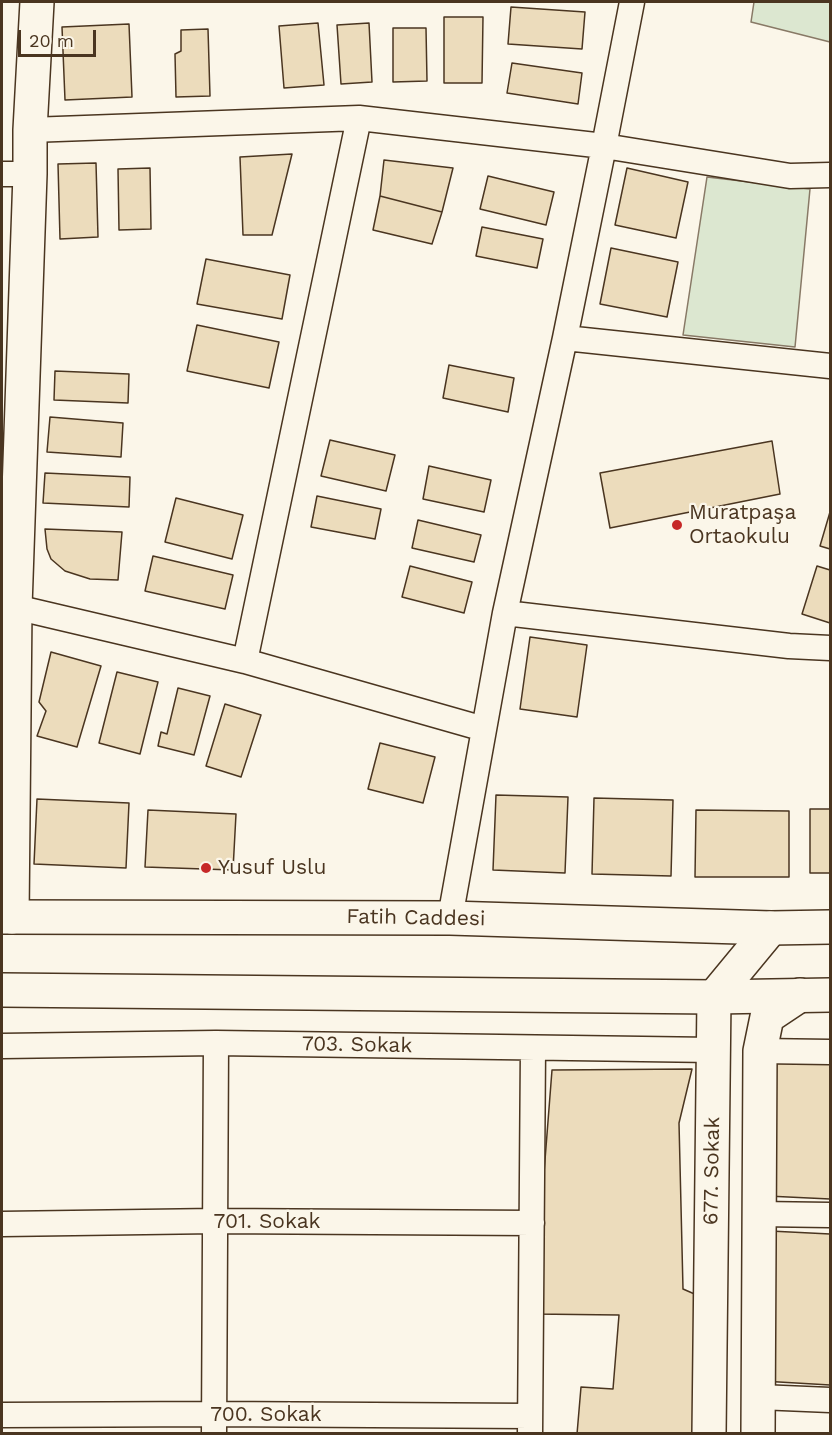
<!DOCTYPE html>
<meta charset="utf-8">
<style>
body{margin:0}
#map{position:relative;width:832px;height:1435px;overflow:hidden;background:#fbf6e9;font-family:"Work Sans",sans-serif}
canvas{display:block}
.frame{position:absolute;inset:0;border:3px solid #4a3520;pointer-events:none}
.scale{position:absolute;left:18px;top:30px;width:78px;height:27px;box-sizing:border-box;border:3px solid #4a3520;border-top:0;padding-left:8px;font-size:18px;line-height:21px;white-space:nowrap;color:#4a3520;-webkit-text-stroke:4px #fbf6e9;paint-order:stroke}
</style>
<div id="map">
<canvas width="832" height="1435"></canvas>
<div class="frame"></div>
<div class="scale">20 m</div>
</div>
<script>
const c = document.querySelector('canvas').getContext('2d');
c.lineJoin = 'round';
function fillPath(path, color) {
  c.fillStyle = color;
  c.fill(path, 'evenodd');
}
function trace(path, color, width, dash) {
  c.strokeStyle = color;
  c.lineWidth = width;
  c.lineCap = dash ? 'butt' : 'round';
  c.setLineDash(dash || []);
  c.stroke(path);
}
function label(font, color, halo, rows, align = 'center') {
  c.font = font + ' "Work Sans",sans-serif';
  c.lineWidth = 4.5;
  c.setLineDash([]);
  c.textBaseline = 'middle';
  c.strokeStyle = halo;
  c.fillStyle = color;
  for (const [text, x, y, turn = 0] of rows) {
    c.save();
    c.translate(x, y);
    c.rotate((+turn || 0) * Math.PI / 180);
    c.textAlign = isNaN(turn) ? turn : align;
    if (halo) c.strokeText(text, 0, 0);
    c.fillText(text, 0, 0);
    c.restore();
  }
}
const green = new Path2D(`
 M 754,2 L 830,2 L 830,42 L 751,22 Z
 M 707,177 L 810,189 L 795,347 L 683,335 Z`);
fillPath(green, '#dce7d0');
trace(green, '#887966', 1.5);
const building = new Path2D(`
 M 511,7 L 585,12 L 582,49 L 508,44 Z
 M 444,17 L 483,17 L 482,83 L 444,83 Z
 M 318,23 L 324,85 L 284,88 L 279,26 Z
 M 369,23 L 372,82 L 341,84 L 337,25 Z
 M 129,24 L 132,97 L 65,100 L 62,27 Z
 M 393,28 L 426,28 L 427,81 L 393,82 Z
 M 208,29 L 210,96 L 176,97 L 175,54 L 181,51 L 181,30 Z
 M 512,63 L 582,73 L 578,104 L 507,93 Z
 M 292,154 L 272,235 L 243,235 L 240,157 Z
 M 384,160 L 453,168 L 442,212 L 380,196 Z
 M 96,163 L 98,237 L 60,239 L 58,164 Z
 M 150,168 L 151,229 L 119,230 L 118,169 Z
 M 627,168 L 688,182 L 676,238 L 615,225 Z
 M 488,176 L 554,192 L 546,225 L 480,209 Z
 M 380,196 L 442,212 L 432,244 L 373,230 Z
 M 482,227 L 543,239 L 537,268 L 476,256 Z
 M 611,248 L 678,262 L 667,317 L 600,304 Z
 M 206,259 L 290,275 L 282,319 L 197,304 Z
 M 197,325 L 279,342 L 269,388 L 187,371 Z
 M 449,365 L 514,378 L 508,412 L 443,398 Z
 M 55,371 L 129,374 L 128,403 L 54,400 Z
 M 50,417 L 123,423 L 121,457 L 47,452 Z
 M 330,440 L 395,455 L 386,491 L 321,476 Z
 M 772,441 L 780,494 L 610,528 L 600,473 Z
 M 429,466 L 491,480 L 484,512 L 423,499 Z
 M 45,473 L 130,477 L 129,507 L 43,503 Z
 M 317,496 L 381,509 L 375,539 L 311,527 Z
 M 176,498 L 243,515 L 232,559 L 165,542 Z
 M 830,512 L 830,549 L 820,546 Z
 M 418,520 L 481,535 L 474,562 L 412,548 Z
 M 45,529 L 122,532 L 118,580 L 90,579 L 65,571 L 51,559 L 47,549 Z
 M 153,556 L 233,575 L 225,609 L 145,591 Z
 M 410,566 L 472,582 L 464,613 L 402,597 Z
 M 817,566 L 830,570 L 830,623 L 802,614 Z
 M 530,637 L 587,645 L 577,717 L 520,709 Z
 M 51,652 L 101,666 L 77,747 L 37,736 L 46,711 L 39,702 Z
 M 117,672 L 158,682 L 140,754 L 99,743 Z
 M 178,688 L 210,696 L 194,755 L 158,746 L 161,732 L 167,734 Z
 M 225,704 L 261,715 L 241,777 L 206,766 Z
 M 380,743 L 435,757 L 423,803 L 368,789 Z
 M 496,795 L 568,797 L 565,873 L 493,870 Z
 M 594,798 L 673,800 L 671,876 L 592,874 Z
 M 37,799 L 129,803 L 126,868 L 34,864 Z
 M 810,809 L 830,809 L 830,873 L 810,873 Z
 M 148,810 L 236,814 L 233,870 L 145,867 Z
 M 696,810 L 789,811 L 789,877 L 695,877 Z
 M 774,1061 L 830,1063 L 830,1199 L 767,1196 Z
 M 692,1069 L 679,1123 L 683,1289 L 706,1299 L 695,1434 L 577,1434 L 581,1387 L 613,1389 L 619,1315 L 533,1314 L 552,1070 Z
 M 770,1231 L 830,1234 L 830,1385 L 762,1381 Z`);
fillPath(building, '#ecdcbc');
trace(building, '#4a3520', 1.5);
const street = new Path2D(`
 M 30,130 L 359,118 L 604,146 L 790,176 L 830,175
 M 2,174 L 30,174
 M 565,338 L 830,366
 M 2,608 L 15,607 L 245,661 L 484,729
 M 505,613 L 789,646 L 830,648
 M 245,661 L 359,118
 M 450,918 L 505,613 L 565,338 L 604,146 L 632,2
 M 2,1046 L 216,1043 L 713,1050
 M 760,1051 L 830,1052
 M 758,1214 L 830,1215
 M 2,1224 L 215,1221 L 532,1223
 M 759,1397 L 830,1400
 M 2,1415 L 214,1414 L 530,1416
 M 214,1434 L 216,1043
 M 530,1434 L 533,1048`);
const secondary = new Path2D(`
 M 12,917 L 15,607 L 30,174 L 30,130 L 37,2
 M 709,1434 L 714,997 L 771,928
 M 758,1434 L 760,1051 L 767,1017 L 800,995`);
const primary = new Path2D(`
 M 2,917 L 450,918 L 771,928 L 830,927
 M 2,990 L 714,997 L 830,995`);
trace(street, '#4a3520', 27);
trace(secondary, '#4a3520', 36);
trace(primary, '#4a3520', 36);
trace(street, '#fbf6e9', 24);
trace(secondary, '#fbf6e9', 33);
trace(primary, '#fbf6e9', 33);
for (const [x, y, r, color] of [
 [677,525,6,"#c62828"],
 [206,868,6,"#c62828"]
]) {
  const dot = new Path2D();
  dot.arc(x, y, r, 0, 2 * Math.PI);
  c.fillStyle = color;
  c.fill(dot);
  trace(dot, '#fbf6e9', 2);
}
label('21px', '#4a3520', '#fbf6e9', [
 ["Muratpaşa",689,513],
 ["Ortaokulu",689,537],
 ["Yusuf Uslu",218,868]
], 'left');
label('21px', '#4a3520', '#fbf6e9', [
 ["Fatih Caddesi",416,918,1],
 ["703. Sokak",357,1045,1],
 ["677. Sokak",712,1171,-89],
 ["701. Sokak",267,1222],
 ["700. Sokak",266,1415]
]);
</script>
